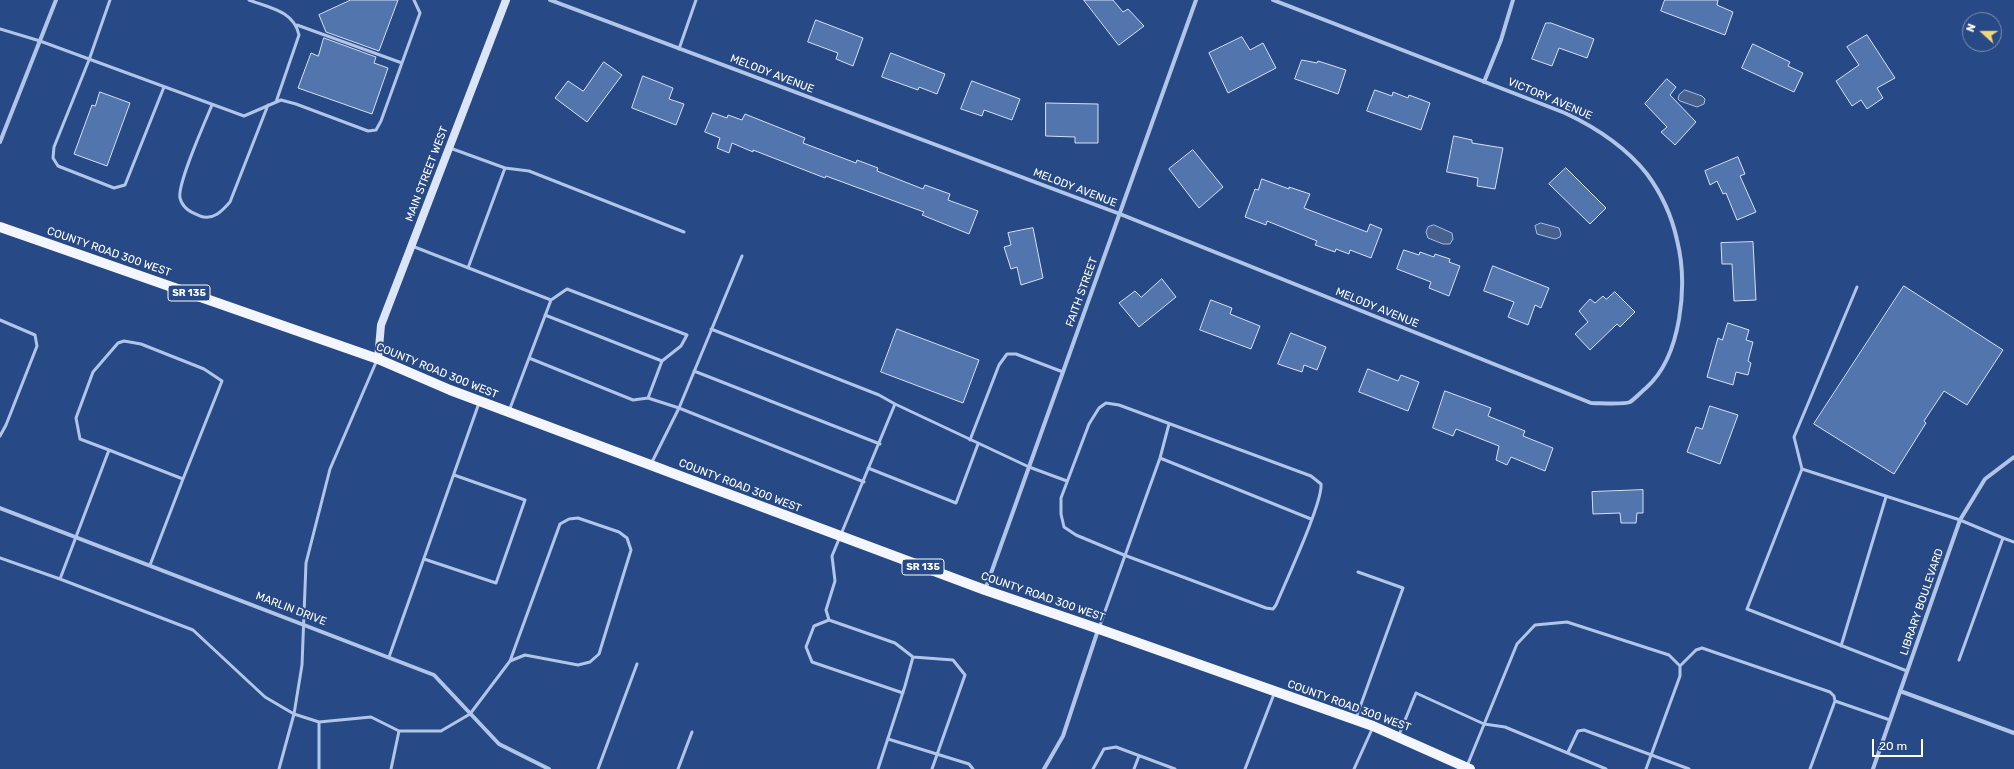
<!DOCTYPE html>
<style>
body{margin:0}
#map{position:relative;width:2014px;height:769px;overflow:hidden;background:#274985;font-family:Rubik,sans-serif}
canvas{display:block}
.north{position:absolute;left:1962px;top:12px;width:40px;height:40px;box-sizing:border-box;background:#274985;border:1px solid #7d92b6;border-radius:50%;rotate:291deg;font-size:11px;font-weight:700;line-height:16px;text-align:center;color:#fff}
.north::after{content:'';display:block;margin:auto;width:14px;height:18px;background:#f0d676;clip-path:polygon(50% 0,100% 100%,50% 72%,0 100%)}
.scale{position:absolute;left:1872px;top:739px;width:51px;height:18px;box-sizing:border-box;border:2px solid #fff;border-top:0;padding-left:5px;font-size:12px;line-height:14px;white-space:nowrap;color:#fff;-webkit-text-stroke:3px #274985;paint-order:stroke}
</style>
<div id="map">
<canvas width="2014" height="769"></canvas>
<div class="north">N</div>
<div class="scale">20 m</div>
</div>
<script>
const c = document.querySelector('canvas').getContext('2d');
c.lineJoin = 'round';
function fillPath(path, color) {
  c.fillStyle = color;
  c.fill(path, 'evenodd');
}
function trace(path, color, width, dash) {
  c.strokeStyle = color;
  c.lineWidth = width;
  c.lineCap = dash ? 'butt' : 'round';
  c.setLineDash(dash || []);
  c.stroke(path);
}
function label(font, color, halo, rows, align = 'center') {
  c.font = font + ' Rubik,sans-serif';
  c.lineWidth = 4;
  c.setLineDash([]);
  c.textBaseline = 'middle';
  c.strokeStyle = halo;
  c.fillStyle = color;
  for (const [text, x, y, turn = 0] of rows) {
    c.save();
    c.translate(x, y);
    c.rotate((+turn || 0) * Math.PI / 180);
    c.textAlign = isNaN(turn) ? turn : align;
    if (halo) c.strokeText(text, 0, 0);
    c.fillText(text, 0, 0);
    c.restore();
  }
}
const water = new Path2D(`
 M 1685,90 L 1702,96 L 1705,99 L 1704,104 L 1697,107 L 1680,101 L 1678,99 L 1679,95 Z
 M 1541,223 L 1559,228 L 1561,234 L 1560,237 L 1555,239 L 1537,234 L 1535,226 Z
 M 1434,225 L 1452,233 L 1453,239 L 1450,244 L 1443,244 L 1428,238 L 1426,232 L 1428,227 Z`);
fillPath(water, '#48608c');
trace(water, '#a5bfe8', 1);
const building = new Path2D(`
 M 351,0 L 398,0 L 379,51 L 326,32 L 319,15 Z
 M 1084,0 L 1113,0 L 1123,12 L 1128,9 L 1144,26 L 1119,45 Z
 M 1665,0 L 1718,0 L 1717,5 L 1733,12 L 1725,35 L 1661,11 Z
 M 816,20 L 863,38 L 853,66 L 836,59 L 838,53 L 808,42 Z
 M 1546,23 L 1551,23 L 1594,39 L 1587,58 L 1559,48 L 1552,66 L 1532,59 Z
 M 1867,35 L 1895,78 L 1877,88 L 1883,98 L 1867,109 L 1861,100 L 1852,106 L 1836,81 L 1859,65 L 1847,47 Z
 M 1242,37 L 1250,50 L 1263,43 L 1276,68 L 1228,93 L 1209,53 Z
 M 324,38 L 376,57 L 374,63 L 388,68 L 372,114 L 298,88 L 311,53 L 318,56 Z
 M 1753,44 L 1790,62 L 1788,66 L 1803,73 L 1794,92 L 1742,68 Z
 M 891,53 L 945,74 L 937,94 L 919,87 L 918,90 L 882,77 Z
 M 1302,60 L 1317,63 L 1318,61 L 1346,70 L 1338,94 L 1295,79 Z
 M 604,62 L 622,75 L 587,122 L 555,98 L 568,81 L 583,91 Z
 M 643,76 L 673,88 L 669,99 L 684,104 L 676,125 L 632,108 Z
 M 1667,79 L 1676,87 L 1670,95 L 1696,122 L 1675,145 L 1661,132 L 1667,127 L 1645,104 Z
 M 972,81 L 1020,99 L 1012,120 L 984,110 L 982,116 L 961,109 Z
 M 1375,90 L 1392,96 L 1393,92 L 1408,98 L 1409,95 L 1430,103 L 1421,130 L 1367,111 Z
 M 100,92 L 130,103 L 107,166 L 74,154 L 92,105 L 95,106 Z
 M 1046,103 L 1098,104 L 1098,143 L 1075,143 L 1075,137 L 1046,136 Z
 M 713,113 L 727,118 L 728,115 L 742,120 L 745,114 L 805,138 L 803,143 L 856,163 L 857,160 L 878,168 L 877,171 L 923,189 L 925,185 L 950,194 L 948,200 L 978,211 L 969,234 L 922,215 L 924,212 L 826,176 L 825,178 L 753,150 L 753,152 L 732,143 L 729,153 L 717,148 L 720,138 L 705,132 Z
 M 1454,136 L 1472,140 L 1472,143 L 1503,148 L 1495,189 L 1477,186 L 1478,178 L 1447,172 Z
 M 1193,150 L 1223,187 L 1199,208 L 1169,169 Z
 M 1738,157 L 1745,174 L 1740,176 L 1756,212 L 1737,220 L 1726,193 L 1723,194 L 1717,181 L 1710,185 L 1705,171 Z
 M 1566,168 L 1606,208 L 1590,224 L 1549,184 Z
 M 1262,179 L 1289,189 L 1289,187 L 1310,194 L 1304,208 L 1367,232 L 1370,224 L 1382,229 L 1371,258 L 1350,250 L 1349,254 L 1336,249 L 1335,252 L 1315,245 L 1317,241 L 1267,221 L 1266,225 L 1245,217 L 1255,189 L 1258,190 Z
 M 1033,228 L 1043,278 L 1021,285 L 1017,267 L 1011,269 L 1004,247 L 1011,245 L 1008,233 Z
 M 1753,242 L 1756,300 L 1734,301 L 1732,264 L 1722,264 L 1721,243 Z
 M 1404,250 L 1419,255 L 1420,252 L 1434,257 L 1435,254 L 1450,259 L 1449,262 L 1460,266 L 1449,296 L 1429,288 L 1431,282 L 1397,269 Z
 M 1493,266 L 1549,288 L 1541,308 L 1535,305 L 1528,325 L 1508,317 L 1514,302 L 1484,291 Z
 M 1162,279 L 1176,297 L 1139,327 L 1119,303 L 1135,291 L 1141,297 Z
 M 1904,286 L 2003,350 L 1967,405 L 1944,391 L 1924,421 L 1926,423 L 1894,474 L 1814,424 Z
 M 1615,292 L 1635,312 L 1620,327 L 1617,324 L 1590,350 L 1575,334 L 1588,322 L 1579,311 L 1590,299 L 1595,303 L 1603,296 L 1606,299 Z
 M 1211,300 L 1232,308 L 1230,314 L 1260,326 L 1251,349 L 1200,330 Z
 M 1728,323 L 1749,330 L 1746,340 L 1753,342 L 1748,361 L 1751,363 L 1748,375 L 1736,372 L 1733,385 L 1707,377 L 1718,338 L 1722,340 Z
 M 897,329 L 979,360 L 963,403 L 881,372 Z
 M 1291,333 L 1326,347 L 1317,370 L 1304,365 L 1302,372 L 1278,364 Z
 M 1368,369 L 1398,381 L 1401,375 L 1419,382 L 1408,411 L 1359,392 Z
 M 1445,391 L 1491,408 L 1488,416 L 1525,431 L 1523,436 L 1553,448 L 1545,471 L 1511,457 L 1507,465 L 1496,460 L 1499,446 L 1456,429 L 1453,436 L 1433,428 Z
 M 1710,406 L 1738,415 L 1720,464 L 1687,452 L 1696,427 L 1702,429 Z
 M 1643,490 L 1643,513 L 1637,513 L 1636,523 L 1621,523 L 1620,513 L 1593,514 L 1592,492 Z`);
fillPath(building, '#5375ae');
trace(building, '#d4e1f6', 1);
trace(new Path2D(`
 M 110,0 L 89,60 L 54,147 L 53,158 L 58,166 L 114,188 L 125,185 L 164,87
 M 249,0 C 270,8 294,11 299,35 L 276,102
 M 297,25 L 402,63
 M 0,29 L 40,41 L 244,116 L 281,100 L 296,104 L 368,131 L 376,130 L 381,121 L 420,13 L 414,0
 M 679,49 L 696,0
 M 212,105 C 205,122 177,184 180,198 C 183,209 191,212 200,216 C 213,221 222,211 230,202 L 268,105
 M 450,148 L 505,168 L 468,268
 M 505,168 L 529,171 L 684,232
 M 412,246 L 551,300 L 509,411
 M 742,256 L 679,408 L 864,482
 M 551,300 L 567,289 L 687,335 L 681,346 L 662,361 L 648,398
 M 545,315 L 662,361
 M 0,320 L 35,335 L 37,346 L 6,425 L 0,436
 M 711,329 L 879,395 L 895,404
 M 529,358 L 633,400 L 648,398 L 679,408 L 651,464
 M 694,371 L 880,444
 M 1106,403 L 1119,405 L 1311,476 L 1321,484 C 1323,502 1285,583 1276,605 L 1273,609 L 1266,608 L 1124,555 L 1076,535 L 1064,527 L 1061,514 L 1061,498 L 1089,424 L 1099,408 Z
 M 970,440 L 999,365 L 1007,354 L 1016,354 L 1063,372
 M 109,450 L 80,439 L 76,418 L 93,372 L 118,343 L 124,341 L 141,344 L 204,369 L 222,381 L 183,479
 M 1160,458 L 1311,519
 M 868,468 L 956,503 L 978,444
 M 1802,469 L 1794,437 L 1857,287
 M 2003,538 L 2014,542
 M 0,558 L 60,579
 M 424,559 L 496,583 L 525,500 L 454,475
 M 150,565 L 183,479 L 109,450 L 60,579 L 193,630 L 265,697 L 294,714 L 319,722 L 371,717 L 399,731 L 441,731 L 470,714 L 510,661 L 525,655 L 578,665 L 590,662 L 599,654 L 631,550 L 627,538 L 619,532 L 578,518 L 569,519 L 560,524 L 510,661
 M 829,620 L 814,626 L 806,647 L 812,662 L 903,693
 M 1099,628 L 1160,458 L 1169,424
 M 1841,646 L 1886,497
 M 389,657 L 479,403
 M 913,657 L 953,660 L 965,675 L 932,769
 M 1680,666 L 1696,650 L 1702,648 L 1830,692 L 1834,696 L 1835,701 L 1810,769
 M 1907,671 L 1747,609 L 1802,469 L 1960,520 L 2003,538 L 1959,660
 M 1835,701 L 1890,720
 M 1356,718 L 1403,588 L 1358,572
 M 319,722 L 319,769
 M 1399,735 L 1416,693 L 1484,724 L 1505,727 L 1606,769
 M 888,739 L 969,764 L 973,769
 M 1568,752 L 1578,731 L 1584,730 L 1689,769
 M 1467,766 L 1517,644 L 1535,625 L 1567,622 L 1669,655 L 1680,666 L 1680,676 L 1646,769
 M 279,769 L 294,714 L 302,665 L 306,563 L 330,469 L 377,360
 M 391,769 L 399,731
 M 598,769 L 637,664
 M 678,769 L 692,732
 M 878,769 L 905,686 L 913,657 L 895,643 L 829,620 L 826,610 L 835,581 L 832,556 L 895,404 L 1029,467 L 1067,481
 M 1093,769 L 1104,749 L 1116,747 L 1175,769
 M 1134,769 L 1139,756
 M 1245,769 L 1274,694
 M 1354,769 L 1373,727`), '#b1c5e8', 3);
trace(new Path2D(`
 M 550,0 L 1120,214 L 1591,403 C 1600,403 1622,405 1630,402 C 1635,399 1641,392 1646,388 C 1682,356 1688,284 1677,240 C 1672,217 1661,193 1647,174 C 1625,146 1597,128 1565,113 L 1273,0
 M 1484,82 L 1501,40 L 1513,0
 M 0,142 L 56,0
 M 0,508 L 434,675 L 499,744 L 549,769
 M 985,590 L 1196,0
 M 1900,691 L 2014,733
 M 1044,769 L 1063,736 L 1098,630
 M 1873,769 L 1960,520 L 1985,479 L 2014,457`), '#b1c5e8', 4);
trace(new Path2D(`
 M 378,359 L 381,325 L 506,0`), '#dbe5f7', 8);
trace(new Path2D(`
 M 0,227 L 378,359 L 450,390 L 985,590 L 1099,629 L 1373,726 L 1470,769`), '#f3f6fe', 10);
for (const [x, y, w] of [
 [189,293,42],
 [923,567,42]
]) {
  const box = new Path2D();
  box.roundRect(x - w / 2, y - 8, w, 16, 3);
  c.fillStyle = '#274985';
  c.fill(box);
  trace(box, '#fff', 1);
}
label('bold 10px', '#fff', null, [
 ["SR 135",189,293],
 ["SR 135",923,567]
]);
label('11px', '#fff', '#274985', [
 ["MELODY AVENUE",772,74,21],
 ["VICTORY AVENUE",1550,99,23],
 ["MAIN STREET WEST",427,174,-69],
 ["MELODY AVENUE",1075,188,21],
 ["COUNTY ROAD 300 WEST",109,252,19],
 ["FAITH STREET",1082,292,-70],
 ["MELODY AVENUE",1377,308,22],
 ["COUNTY ROAD 300 WEST",437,371,22],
 ["COUNTY ROAD 300 WEST",740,486,21],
 ["COUNTY ROAD 300 WEST",1043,597,19],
 ["LIBRARY BOULEVARD",1922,602,-71],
 ["MARLIN DRIVE",291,609,21],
 ["COUNTY ROAD 300 WEST",1349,706,20]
]);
</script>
